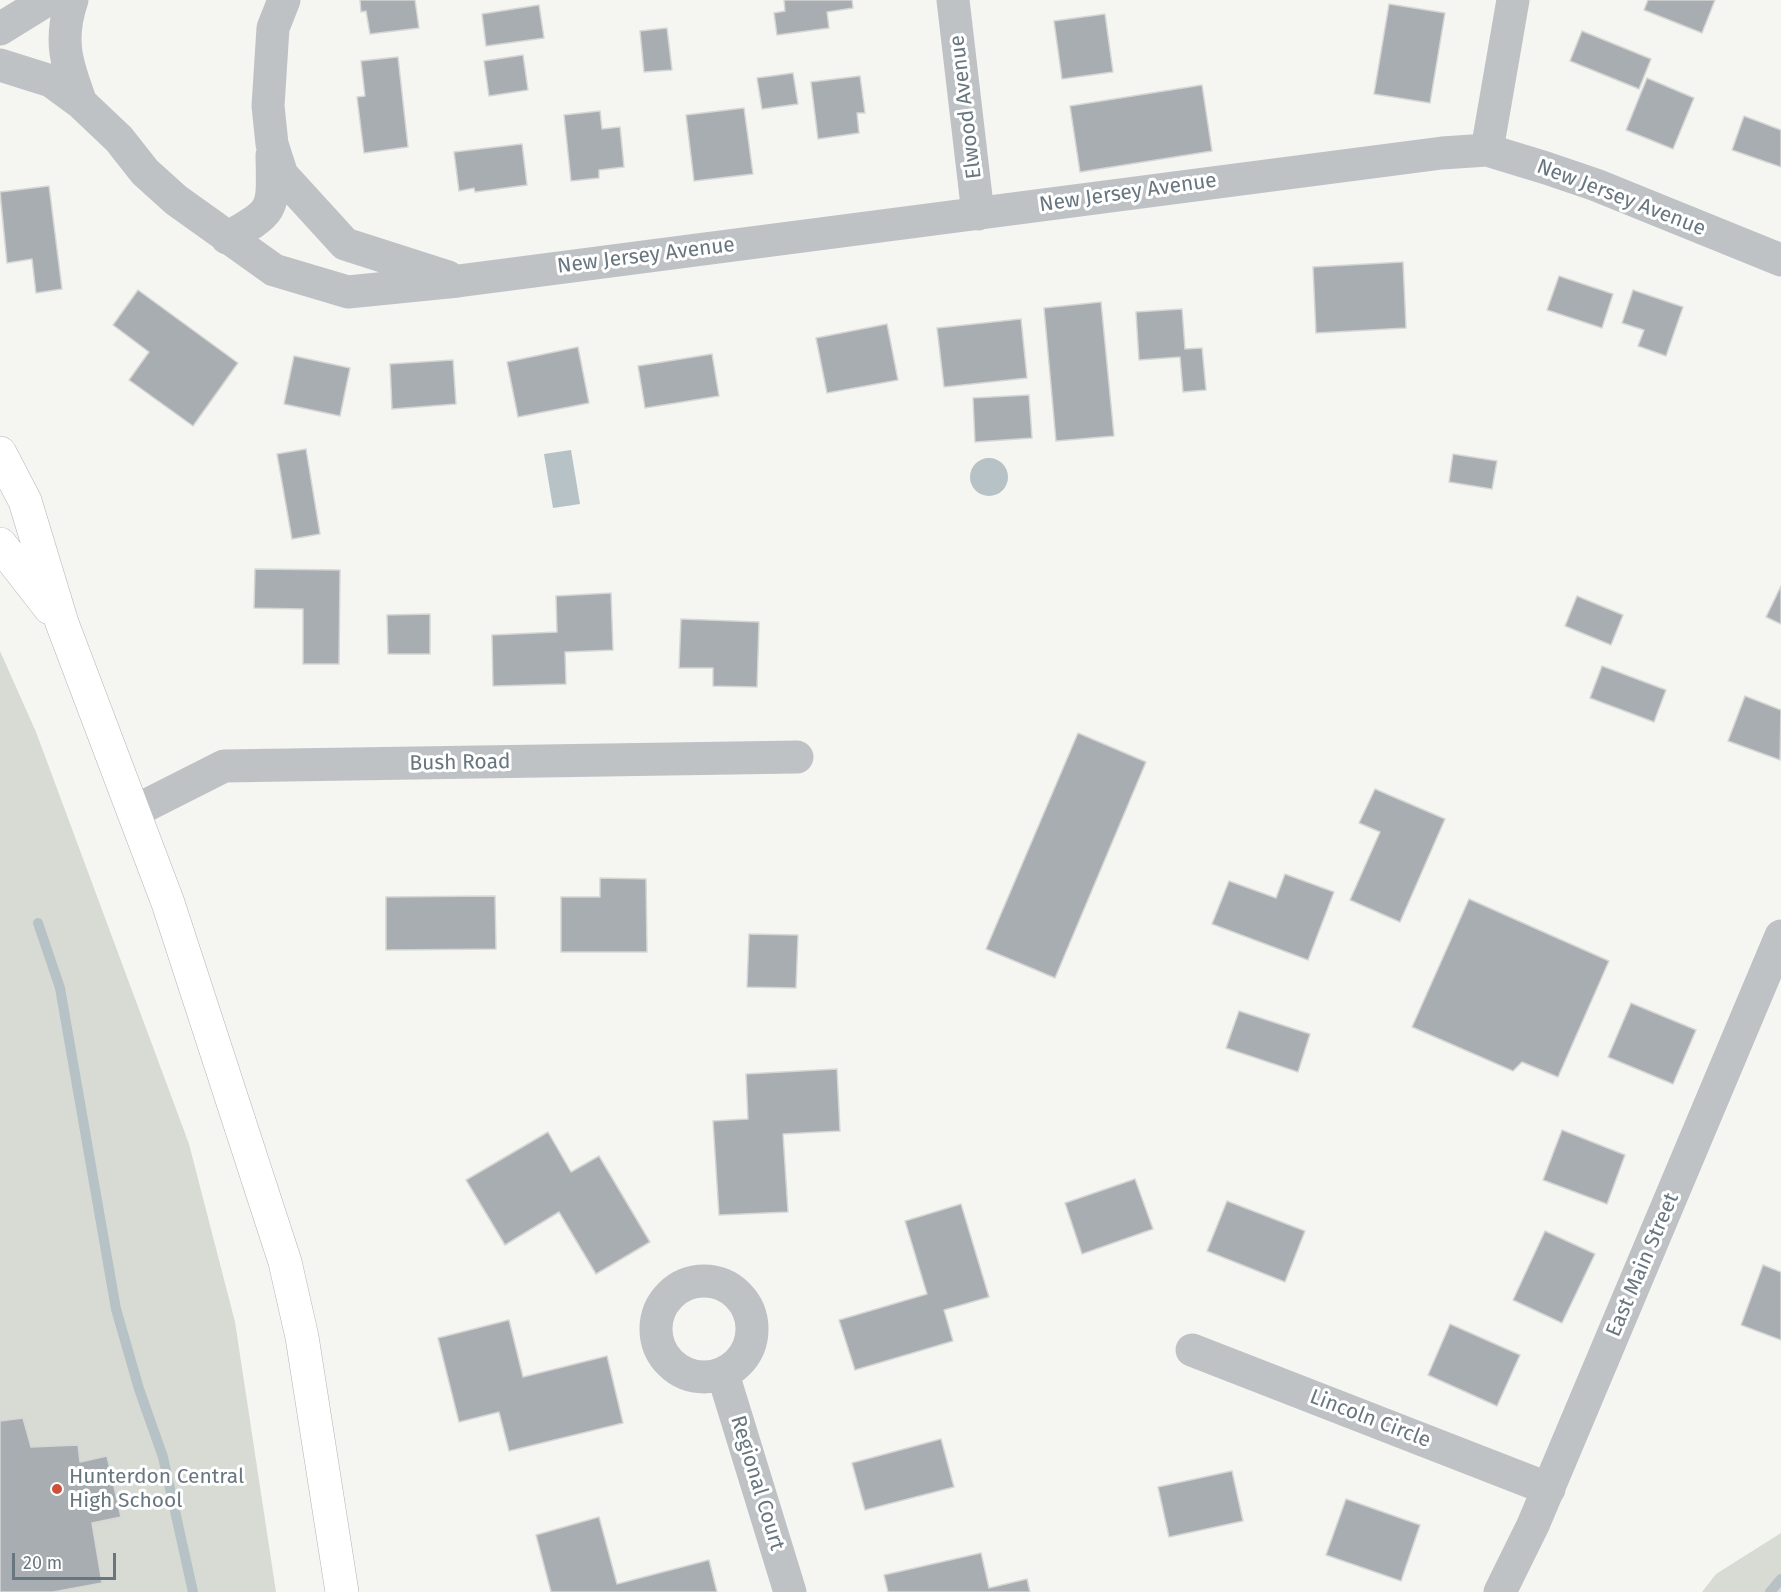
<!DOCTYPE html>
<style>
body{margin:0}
#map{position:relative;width:1781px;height:1592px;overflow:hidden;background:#f5f5f2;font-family:"Fira Sans",sans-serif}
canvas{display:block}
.scale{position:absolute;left:12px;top:1553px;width:104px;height:27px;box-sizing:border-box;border:3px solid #68767f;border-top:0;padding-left:8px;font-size:18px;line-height:21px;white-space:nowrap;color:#68767f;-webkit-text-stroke:4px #fff;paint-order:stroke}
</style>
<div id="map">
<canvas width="1781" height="1592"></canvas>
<div class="scale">20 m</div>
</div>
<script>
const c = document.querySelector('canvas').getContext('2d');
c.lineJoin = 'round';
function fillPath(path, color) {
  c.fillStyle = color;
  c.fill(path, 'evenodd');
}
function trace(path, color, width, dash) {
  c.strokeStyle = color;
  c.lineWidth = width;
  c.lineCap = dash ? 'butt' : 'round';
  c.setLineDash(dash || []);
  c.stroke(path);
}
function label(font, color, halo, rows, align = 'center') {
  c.font = font + ' "Fira Sans",sans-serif';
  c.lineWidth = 6;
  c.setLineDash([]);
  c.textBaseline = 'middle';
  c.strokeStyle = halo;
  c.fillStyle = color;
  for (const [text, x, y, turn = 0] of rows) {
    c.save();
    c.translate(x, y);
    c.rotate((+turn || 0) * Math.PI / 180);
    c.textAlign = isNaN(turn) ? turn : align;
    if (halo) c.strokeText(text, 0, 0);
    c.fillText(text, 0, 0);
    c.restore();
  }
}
fillPath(new Path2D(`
 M 0,651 L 36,732 L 189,1144 L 235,1322 L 276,1592 L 0,1592 Z
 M 1781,1533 L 1781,1592 L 1702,1592 L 1716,1574 Z`), '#d7dbd3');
fillPath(new Path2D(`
 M 571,450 L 580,504 L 553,508 L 544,454 Z
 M970 477a19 19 0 1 1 38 0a19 19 0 1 1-38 0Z`), '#b6c2c5');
trace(new Path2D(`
 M 38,923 L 60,988 L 116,1309 L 139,1389 L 163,1457 L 193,1592
 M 1770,1592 L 1781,1579`), '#b6c2c5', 10);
const building = new Path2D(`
 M 360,0 L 415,0 L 419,28 L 370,34 L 366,11 L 361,12 Z
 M 784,0 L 852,0 L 853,8 L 827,12 L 829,28 L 777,35 L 774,13 L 785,11 Z
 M 1648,0 L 1715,0 L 1702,33 L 1644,10 Z
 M 1389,4 L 1445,13 L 1430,103 L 1374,94 Z
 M 539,5 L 544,38 L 486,46 L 482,14 Z
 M 1105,14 L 1113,72 L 1062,79 L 1054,21 Z
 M 667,28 L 672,70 L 644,72 L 640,31 Z
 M 1582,31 L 1651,59 L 1639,89 L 1570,61 Z
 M 523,55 L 528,90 L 489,96 L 484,61 Z
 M 398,57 L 408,147 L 364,153 L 357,97 L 365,96 L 361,61 Z
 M 793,73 L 798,104 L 762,109 L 757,78 Z
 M 860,76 L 865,113 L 857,113 L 859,133 L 818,139 L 811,82 Z
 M 1647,78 L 1694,98 L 1673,149 L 1626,130 Z
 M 1202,85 L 1212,151 L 1080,172 L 1070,106 Z
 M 744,108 L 753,174 L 694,181 L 686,115 Z
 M 600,111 L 602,129 L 620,127 L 624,167 L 599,170 L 599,178 L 571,181 L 564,115 Z
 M 1744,116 L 1781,130 L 1781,167 L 1732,150 Z
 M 522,144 L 527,185 L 475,192 L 474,188 L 459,191 L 454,152 Z
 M 49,186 L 62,289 L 36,293 L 32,259 L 7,263 L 0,192 Z
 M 1403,262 L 1406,328 L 1316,333 L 1313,267 Z
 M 1559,276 L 1613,294 L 1602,328 L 1547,310 Z
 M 138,290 L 238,363 L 193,426 L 129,380 L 149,352 L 113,325 Z
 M 1633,290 L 1683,307 L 1666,356 L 1638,346 L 1644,330 L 1622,323 Z
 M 1101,302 L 1114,436 L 1056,441 L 1044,308 Z
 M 1182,309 L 1185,349 L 1202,348 L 1206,390 L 1183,392 L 1180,357 L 1139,360 L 1136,312 Z
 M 1021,319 L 1027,378 L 944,387 L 937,328 Z
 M 887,324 L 898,380 L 827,393 L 816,338 Z
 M 578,347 L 589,403 L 518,417 L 507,362 Z
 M 712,354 L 719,396 L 645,408 L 638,366 Z
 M 294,356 L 350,368 L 340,416 L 284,404 Z
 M 453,360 L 456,404 L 392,409 L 390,364 Z
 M 1029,395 L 1032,438 L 975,442 L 973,398 Z
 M 306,449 L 320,534 L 292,539 L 277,454 Z
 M 1453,454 L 1497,461 L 1492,489 L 1449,482 Z
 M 255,569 L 340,570 L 339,664 L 303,664 L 303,609 L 254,608 Z
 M 1781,586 L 1781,624 L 1766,617 Z
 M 611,593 L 613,650 L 565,652 L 566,684 L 493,686 L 492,635 L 557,632 L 556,596 Z
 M 1577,596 L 1623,615 L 1611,645 L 1565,626 Z
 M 430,614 L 430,654 L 388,654 L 387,615 Z
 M 681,619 L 759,622 L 757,687 L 713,686 L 713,668 L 679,668 Z
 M 1602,666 L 1666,690 L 1654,722 L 1590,698 Z
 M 1745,696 L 1781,710 L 1780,760 L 1728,741 Z
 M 1078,733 L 1146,762 L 1055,978 L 986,949 Z
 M 1375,789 L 1445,819 L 1400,922 L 1350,900 L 1380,832 L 1359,823 Z
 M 1285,874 L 1334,892 L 1308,960 L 1212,924 L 1229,881 L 1276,898 Z
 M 600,878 L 646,879 L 647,952 L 561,952 L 561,897 L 600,897 Z
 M 495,896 L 496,949 L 386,950 L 386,897 Z
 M 1469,899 L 1609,961 L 1558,1077 L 1522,1062 L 1513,1071 L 1412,1027 Z
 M 749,934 L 798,935 L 796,988 L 747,987 Z
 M 1631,1003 L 1696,1030 L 1673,1084 L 1608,1057 Z
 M 1239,1011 L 1310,1034 L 1298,1072 L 1226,1048 Z
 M 837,1069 L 840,1131 L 783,1134 L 788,1212 L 719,1215 L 713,1121 L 748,1119 L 746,1074 Z
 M 1562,1130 L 1625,1155 L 1607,1204 L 1543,1180 Z
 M 548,1132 L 571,1172 L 599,1156 L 650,1242 L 596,1274 L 559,1212 L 505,1245 L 466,1180 Z
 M 1135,1179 L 1153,1229 L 1082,1254 L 1065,1203 Z
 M 1227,1201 L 1305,1231 L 1285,1282 L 1207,1251 Z
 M 961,1204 L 989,1297 L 944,1310 L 953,1341 L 855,1370 L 839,1320 L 927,1294 L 905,1221 Z
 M 1545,1231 L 1595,1254 L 1562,1323 L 1513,1300 Z
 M 1763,1265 L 1781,1272 L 1781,1340 L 1741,1325 Z
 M 509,1320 L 523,1377 L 607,1356 L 623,1423 L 509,1451 L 499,1412 L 459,1422 L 438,1338 Z
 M 1450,1324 L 1520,1355 L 1497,1406 L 1428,1375 Z
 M 23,1418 L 31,1447 L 78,1445 L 80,1462 L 107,1456 L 121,1517 L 92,1523 L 102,1583 L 53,1592 L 0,1592 L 0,1421 Z
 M 941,1439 L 954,1487 L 865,1510 L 852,1463 Z
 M 1232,1471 L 1243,1521 L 1169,1537 L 1158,1487 Z
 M 1346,1499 L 1420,1525 L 1401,1581 L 1326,1555 Z
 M 599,1517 L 617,1584 L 709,1560 L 717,1592 L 551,1592 L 536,1535 Z
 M 981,1553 L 989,1588 L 1027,1579 L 1030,1592 L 888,1592 L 884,1575 Z`);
fillPath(building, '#a7adb1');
trace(building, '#d6d6d4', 1.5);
const highway = new Path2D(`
 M 0,453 L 25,501 L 62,623 L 168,903 L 285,1262 L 302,1337 L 342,1592
 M 0,544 L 50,608`);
trace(highway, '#b2b5b7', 34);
trace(new Path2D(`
 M 72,0 C 58,41 67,65 81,103
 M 284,0 L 273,28 L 268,106 L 272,144 L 282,175 L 345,244 L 448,277
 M 953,0 L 978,214
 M 0,29 L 47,0
 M 0,65 L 51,81 L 81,103 L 119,139 L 145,172 L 176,200 L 274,270 L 348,292 L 458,281 L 1442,153 L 1487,150 L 1546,168 L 1596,185 L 1781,260
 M 1487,150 L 1513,0
 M 227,238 C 276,210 273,211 272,155
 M 135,811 L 224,766 L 797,757
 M656 1329a48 48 0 1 1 96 0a48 48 0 1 1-96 0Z
 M 1192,1350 L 1549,1489
 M 723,1374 L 790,1592
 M 1500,1592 L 1533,1525 L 1781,936`), '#bfc2c5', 33);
trace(highway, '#fff', 33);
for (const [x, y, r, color] of [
 [57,1489,6,"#cd503a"]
]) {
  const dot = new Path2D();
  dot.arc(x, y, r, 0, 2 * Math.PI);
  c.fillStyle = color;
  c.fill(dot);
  trace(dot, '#fff', 2);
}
label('21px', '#68767f', '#fff', [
 ["Elwood Avenue",966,107,-97],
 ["New Jersey Avenue",1128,193,-8],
 ["New Jersey Avenue",1621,198,21],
 ["New Jersey Avenue",646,256,-7],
 ["Bush Road",460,763,-1],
 ["East Main Street",1643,1265,-67],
 ["Lincoln Circle",1370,1419,21],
 ["Regional Court",757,1483,73]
]);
label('21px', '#68767f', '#fff', [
 ["Hunterdon Central",69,1477],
 ["High School",69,1501]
], 'left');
</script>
